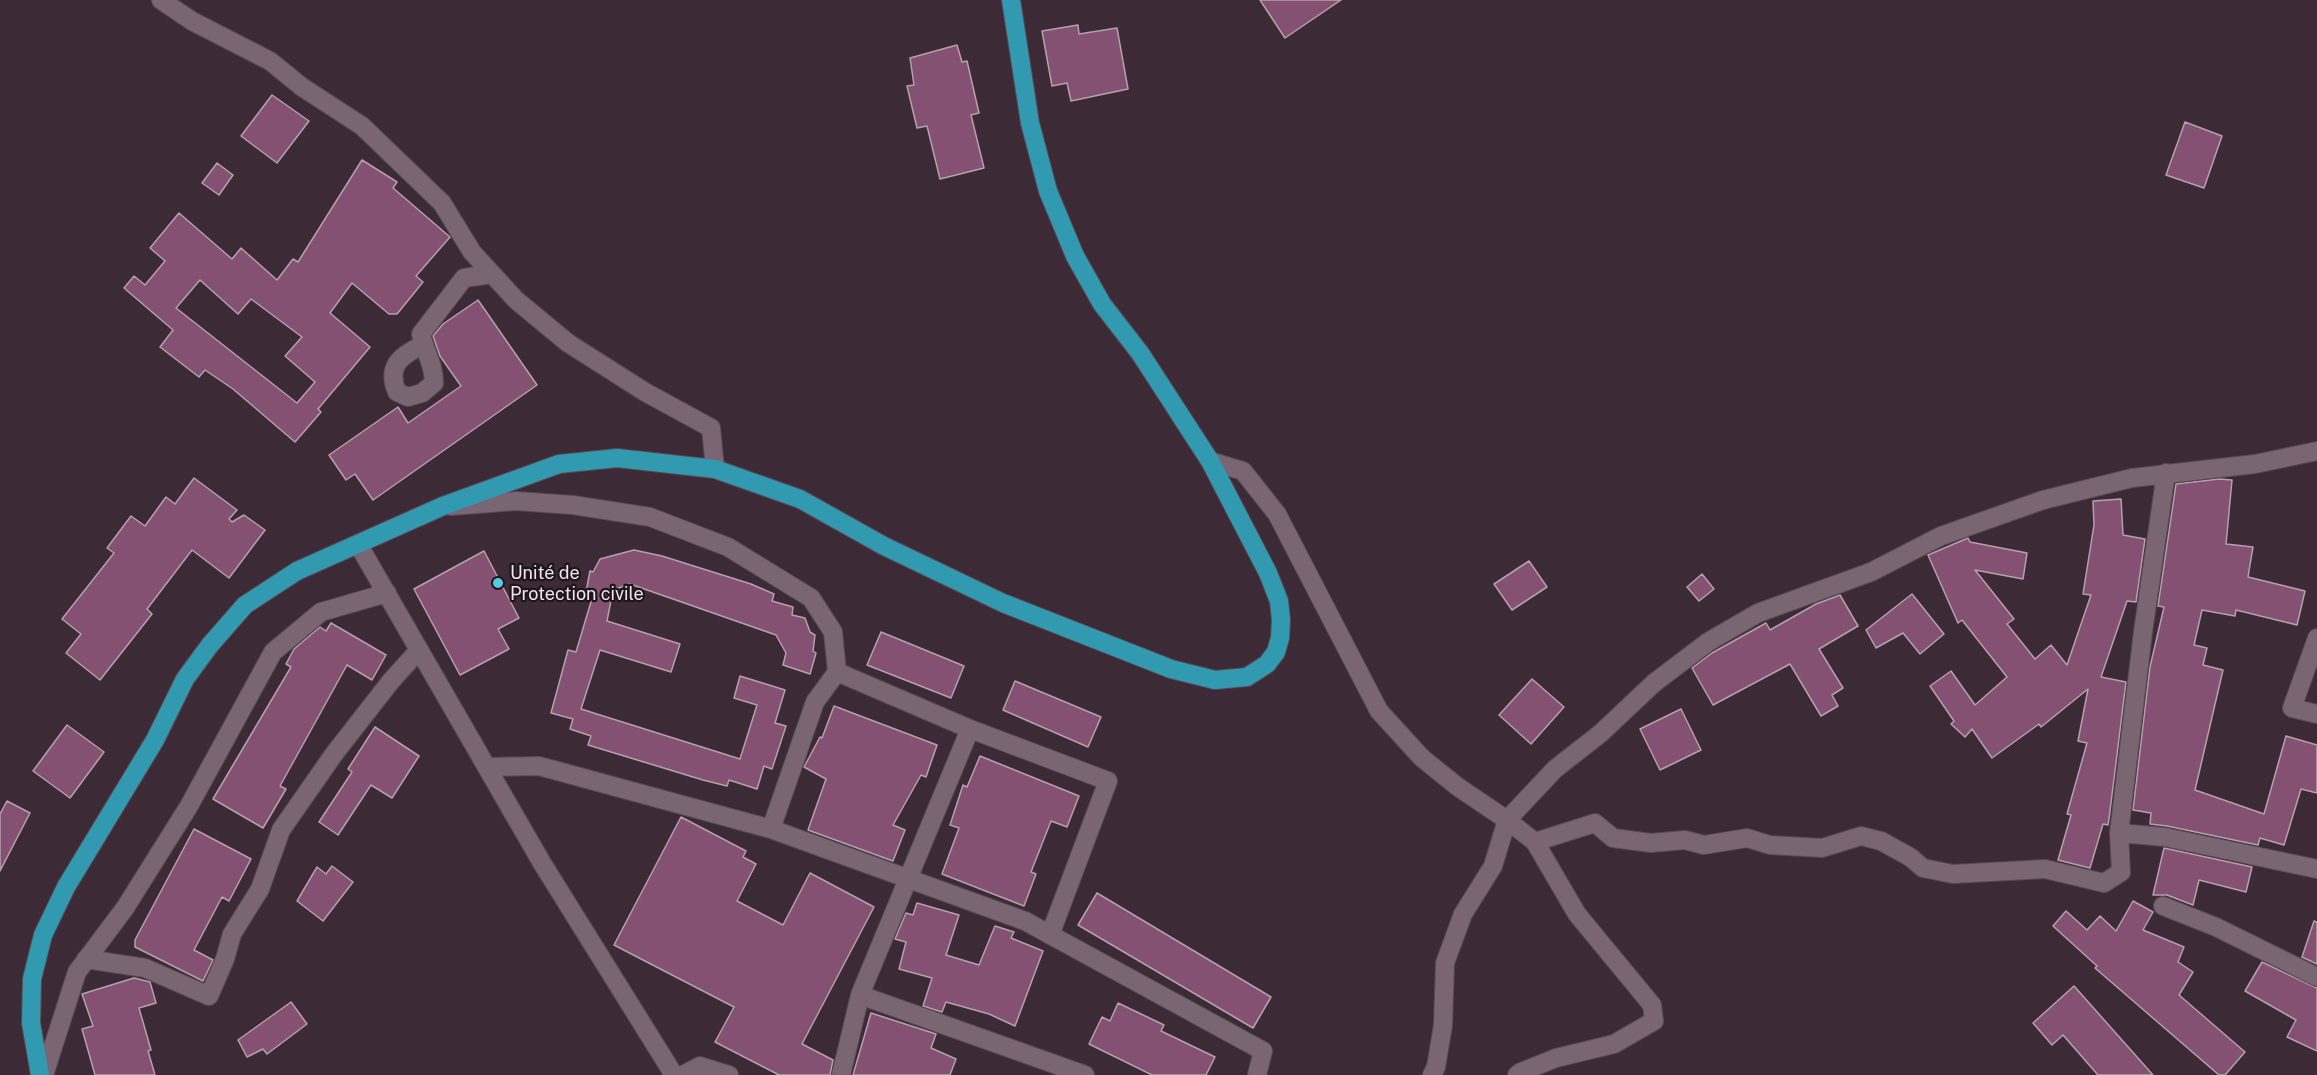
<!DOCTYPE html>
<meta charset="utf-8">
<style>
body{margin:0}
canvas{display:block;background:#3c2b36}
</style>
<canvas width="2317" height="1075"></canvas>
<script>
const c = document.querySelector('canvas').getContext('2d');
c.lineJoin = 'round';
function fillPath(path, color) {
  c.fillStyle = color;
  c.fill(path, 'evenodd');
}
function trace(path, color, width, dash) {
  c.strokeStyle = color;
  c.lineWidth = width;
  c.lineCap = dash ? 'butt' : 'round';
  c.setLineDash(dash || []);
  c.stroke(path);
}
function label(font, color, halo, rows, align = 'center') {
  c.font = font + ' "Public Sans",sans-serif';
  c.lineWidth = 4.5;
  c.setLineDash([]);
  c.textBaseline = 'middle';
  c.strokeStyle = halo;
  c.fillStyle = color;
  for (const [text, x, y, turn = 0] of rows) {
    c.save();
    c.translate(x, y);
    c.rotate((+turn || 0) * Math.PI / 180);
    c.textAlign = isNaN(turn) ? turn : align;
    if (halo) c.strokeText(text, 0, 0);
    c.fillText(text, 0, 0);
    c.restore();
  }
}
const building = new Path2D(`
 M 1260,0 L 1341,0 L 1285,38 Z
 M 1078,25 L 1079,34 L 1117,28 L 1128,89 L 1071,101 L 1067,83 L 1052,86 L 1042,31 Z
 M 957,45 L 962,62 L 967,61 L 979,113 L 971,115 L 984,168 L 940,179 L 927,126 L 917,128 L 907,86 L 914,85 L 910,58 Z
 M 272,95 L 309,121 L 277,163 L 241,136 Z
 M 2185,122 L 2222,136 L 2204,188 L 2166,175 Z
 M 362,160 L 397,182 L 393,188 L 450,237 L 416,276 L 423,282 L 397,314 L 389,314 L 352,283 L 330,313 L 370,347 L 318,409 L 321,412 L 295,442 L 233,389 L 205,370 L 199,377 L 160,347 L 173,330 L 124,288 L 134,276 L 145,285 L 165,261 L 150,248 L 179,213 L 232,259 L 241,248 L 277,280 L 293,259 L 298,262 ZM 200,280 L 238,314 L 251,299 L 302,337 L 285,356 L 315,382 L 297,403 L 176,308 Z
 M 217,163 L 233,175 L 219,195 L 202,183 Z
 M 478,300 L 537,385 L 373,500 L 355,474 L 346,480 L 329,455 L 398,407 L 408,423 L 461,386 L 440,356 L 433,336 L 443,324 Z
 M 194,478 L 237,510 L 229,519 L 232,522 L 244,515 L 265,530 L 229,578 L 192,550 L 147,609 L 152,614 L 100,680 L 66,653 L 81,634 L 62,619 L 114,553 L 107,548 L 131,516 L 145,526 L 166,497 L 175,504 Z
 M 2219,479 L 2232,480 L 2226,544 L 2253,547 L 2248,577 L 2305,591 L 2297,625 L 2236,610 L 2235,616 L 2202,610 L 2194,645 L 2207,648 L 2203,665 L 2223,670 L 2195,790 L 2264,814 L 2286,736 L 2317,745 L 2317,793 L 2301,789 L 2284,845 L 2260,838 L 2258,845 L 2167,826 L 2150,824 L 2151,813 L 2133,810 L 2150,667 L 2164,607 L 2158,606 L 2176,484 Z
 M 2121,499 L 2123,535 L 2145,539 L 2136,602 L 2127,601 L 2101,677 L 2126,682 L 2109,819 L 2108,825 L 2103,824 L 2090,868 L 2058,860 L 2071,815 L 2067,814 L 2087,743 L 2078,741 L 2088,689 L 2041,727 L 2039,724 L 1992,758 L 1972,729 L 1965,737 L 1951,724 L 1954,721 L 1930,686 L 1951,671 L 1975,705 L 2007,677 L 1962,620 L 1958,623 L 1928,555 L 1968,538 L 1970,542 L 2027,553 L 2023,579 L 1975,570 L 2014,619 L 2007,624 L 2035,659 L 2051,645 L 2067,665 L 2091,595 L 2083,594 L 2094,525 L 2093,501 Z
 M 634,550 L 662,556 L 751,584 L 774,594 L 772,601 L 793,607 L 792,615 L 805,618 L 810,632 L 815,635 L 813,651 L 816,653 L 810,674 L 783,665 L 786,653 L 776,635 L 630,584 L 613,590 L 607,621 L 680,644 L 671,672 L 600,650 L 581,709 L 740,759 L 757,705 L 734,698 L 740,676 L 785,690 L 775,723 L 786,726 L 772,769 L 764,766 L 757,789 L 729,780 L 727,786 L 703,780 L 588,745 L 591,736 L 570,729 L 573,719 L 551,713 L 568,650 L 576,652 L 593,595 L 586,592 L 590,571 L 593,572 L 600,559 Z
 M 484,551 L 519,618 L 498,629 L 509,649 L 460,675 L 414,589 Z
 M 1529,561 L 1547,587 L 1512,610 L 1494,584 Z
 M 1702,574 L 1714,589 L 1699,601 L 1687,587 Z
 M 1912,594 L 1944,634 L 1920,654 L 1903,633 L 1876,648 L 1866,630 Z
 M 1840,595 L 1858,626 L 1819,649 L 1843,688 L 1832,695 L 1838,706 L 1821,716 L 1790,664 L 1713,705 L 1692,668 L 1712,653 L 1766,623 L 1770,630 L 1816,604 Z
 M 331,623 L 386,655 L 372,680 L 347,665 L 280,786 L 286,789 L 263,828 L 213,799 L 291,667 L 286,664 L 294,649 L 320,627 L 326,631 Z
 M 881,632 L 964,666 L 951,698 L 867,665 Z
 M 1532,679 L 1564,707 L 1531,744 L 1499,715 Z
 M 1015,681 L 1101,717 L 1088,747 L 1003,710 Z
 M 834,706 L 937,745 L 926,777 L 921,775 L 893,825 L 905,830 L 893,861 L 808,830 L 826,779 L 804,767 L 820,737 L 822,738 Z
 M 1681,709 L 1701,750 L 1660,770 L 1640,729 Z
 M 67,725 L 104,752 L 70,798 L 33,771 Z
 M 375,727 L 419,756 L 392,798 L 371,785 L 338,835 L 319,822 L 352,772 L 348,769 Z
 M 980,756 L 1079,796 L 1067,827 L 1051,821 L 1031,872 L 1036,874 L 1024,906 L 942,874 L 959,828 L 950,825 L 963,785 L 967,787 Z
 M 7,801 L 30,813 L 0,871 L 0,814 Z
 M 681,817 L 746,851 L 743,857 L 756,864 L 737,901 L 783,925 L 810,873 L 874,907 L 802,1044 L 833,1060 L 830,1075 L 779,1075 L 715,1042 L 734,1007 L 614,945 Z
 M 194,829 L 251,859 L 229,901 L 222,897 L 194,950 L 213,960 L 203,981 L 135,947 L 135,940 Z
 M 2164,848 L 2252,867 L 2246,892 L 2199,880 L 2193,905 L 2167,895 L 2153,895 Z
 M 332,866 L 353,882 L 323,921 L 297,901 L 317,867 L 326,874 Z
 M 1097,893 L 1271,997 L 1253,1028 L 1078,925 Z
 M 2133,901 L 2153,912 L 2143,930 L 2184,947 L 2178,962 L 2193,972 L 2179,995 L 2245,1052 L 2225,1075 L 2219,1075 L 2095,968 L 2097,966 L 2053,926 L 2066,911 L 2087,930 L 2100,916 L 2116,931 Z
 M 917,903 L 959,915 L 946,955 L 979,965 L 995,926 L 1014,932 L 1011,938 L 1043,951 L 1015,1026 L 989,1014 L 946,1002 L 942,1012 L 923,1006 L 932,978 L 899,969 L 906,942 L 895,939 L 906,913 L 913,915 Z
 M 2314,921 L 2317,922 L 2317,964 L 2302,957 Z
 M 2262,962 L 2317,988 L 2317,1051 L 2287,1037 L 2296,1020 L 2245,991 Z
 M 134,978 L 150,982 L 156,1003 L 139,1008 L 151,1050 L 148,1051 L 155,1075 L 95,1075 L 82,1029 L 93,1026 L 82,994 Z
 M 2074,986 L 2153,1075 L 2098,1075 L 2063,1035 L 2052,1045 L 2033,1023 Z
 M 291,1002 L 307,1024 L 267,1054 L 263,1049 L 247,1057 L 238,1040 Z
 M 1118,1003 L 1164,1025 L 1161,1031 L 1215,1057 L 1206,1075 L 1152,1075 L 1089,1044 L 1102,1017 L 1110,1021 Z
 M 871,1013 L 936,1034 L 931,1048 L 956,1059 L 950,1075 L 853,1075 Z`);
fillPath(building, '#845173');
trace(building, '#b5a0ad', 1.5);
const minor = new Path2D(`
 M 161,0 L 192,21 L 270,61 L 302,87 L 362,126 L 442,203 L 472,252 L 516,300 L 568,343 L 645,392 L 711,428 L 715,469
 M 423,345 C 401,355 386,366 397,392 L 408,397 L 422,393 L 434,383 C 434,364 425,352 421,334 L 464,278 L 492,274
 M 1210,461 L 1243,471 L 1277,514 L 1379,711 L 1422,758 L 1458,787 L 1507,820 L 1535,842 L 1595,823 L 1613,838 L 1651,843 L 1685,840 L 1704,845 L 1747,838 L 1770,845 L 1822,848 L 1861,836 L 1881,841 L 1910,857 L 1923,868 L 1953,874 L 2045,869 L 2104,883 L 2121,872 L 2119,833 L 2143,632 L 2166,473
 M 451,506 L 516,501 L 573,505 L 650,517 L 728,547 L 811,598 L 833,632 L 837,672 L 815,702 L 771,829
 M 358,544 L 542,863 L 674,1075
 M 2317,638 L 2292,708 L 2317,714
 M 837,672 L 970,729 L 1108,781 L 1050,935
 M 487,767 L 539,766 L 771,829 L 1025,921 L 1263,1051 L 1257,1075
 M 2119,833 L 2165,837 L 2317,869
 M 2163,906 L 2216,927 L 2317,977
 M 86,959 L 145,968 L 209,996 L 225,959 L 232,934 L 260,889 L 281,830 L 334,754 L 391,681 L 419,650
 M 860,995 L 1085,1075
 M 44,1075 L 77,972 L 125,908 L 189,806 L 273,652 L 321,612 L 387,593
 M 683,1075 L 700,1066 L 729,1075
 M 841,1075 L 860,995 L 970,729
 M 1432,1075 L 1436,1067 L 1443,1025 L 1445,963 L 1463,914 L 1493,866 L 1507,820 L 1555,769 L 1601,733 L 1654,683 L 1708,642 L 1758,613 L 1871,572 L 1941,536 L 2043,500 L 2132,478 L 2255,464 L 2317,451
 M 1517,1075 L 1521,1072 L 1556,1058 L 1614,1044 L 1654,1021 L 1652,1005 L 1577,914 L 1535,842`);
const major = new Path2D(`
 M 40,1075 L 31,1023 L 32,979 L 43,935 L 66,887 L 155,740 L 185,679 L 210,645 L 245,605 L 297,571 L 443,506 L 559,464 L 617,458 L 715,469 L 800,499 L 884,546 L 1003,603 L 1171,669 L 1215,680 L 1247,677 L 1267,664 L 1276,652 L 1280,638 L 1281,620 L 1279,601 L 1268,573 L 1210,461 L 1140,353 L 1102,304 L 1075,256 L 1048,191 L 1030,123 L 1011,0`);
trace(minor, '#584a53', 20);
trace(major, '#584a53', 20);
trace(minor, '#796672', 18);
trace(major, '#319ab0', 18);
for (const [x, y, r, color] of [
 [498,583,6,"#57c9e2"]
]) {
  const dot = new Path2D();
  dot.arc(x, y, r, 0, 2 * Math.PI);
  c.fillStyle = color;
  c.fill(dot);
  trace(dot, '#1e161b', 2);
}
label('18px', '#f0e5ec', '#1e161b', [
 ["Unité de",510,573],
 ["Protection civile",510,594]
], 'left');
</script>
